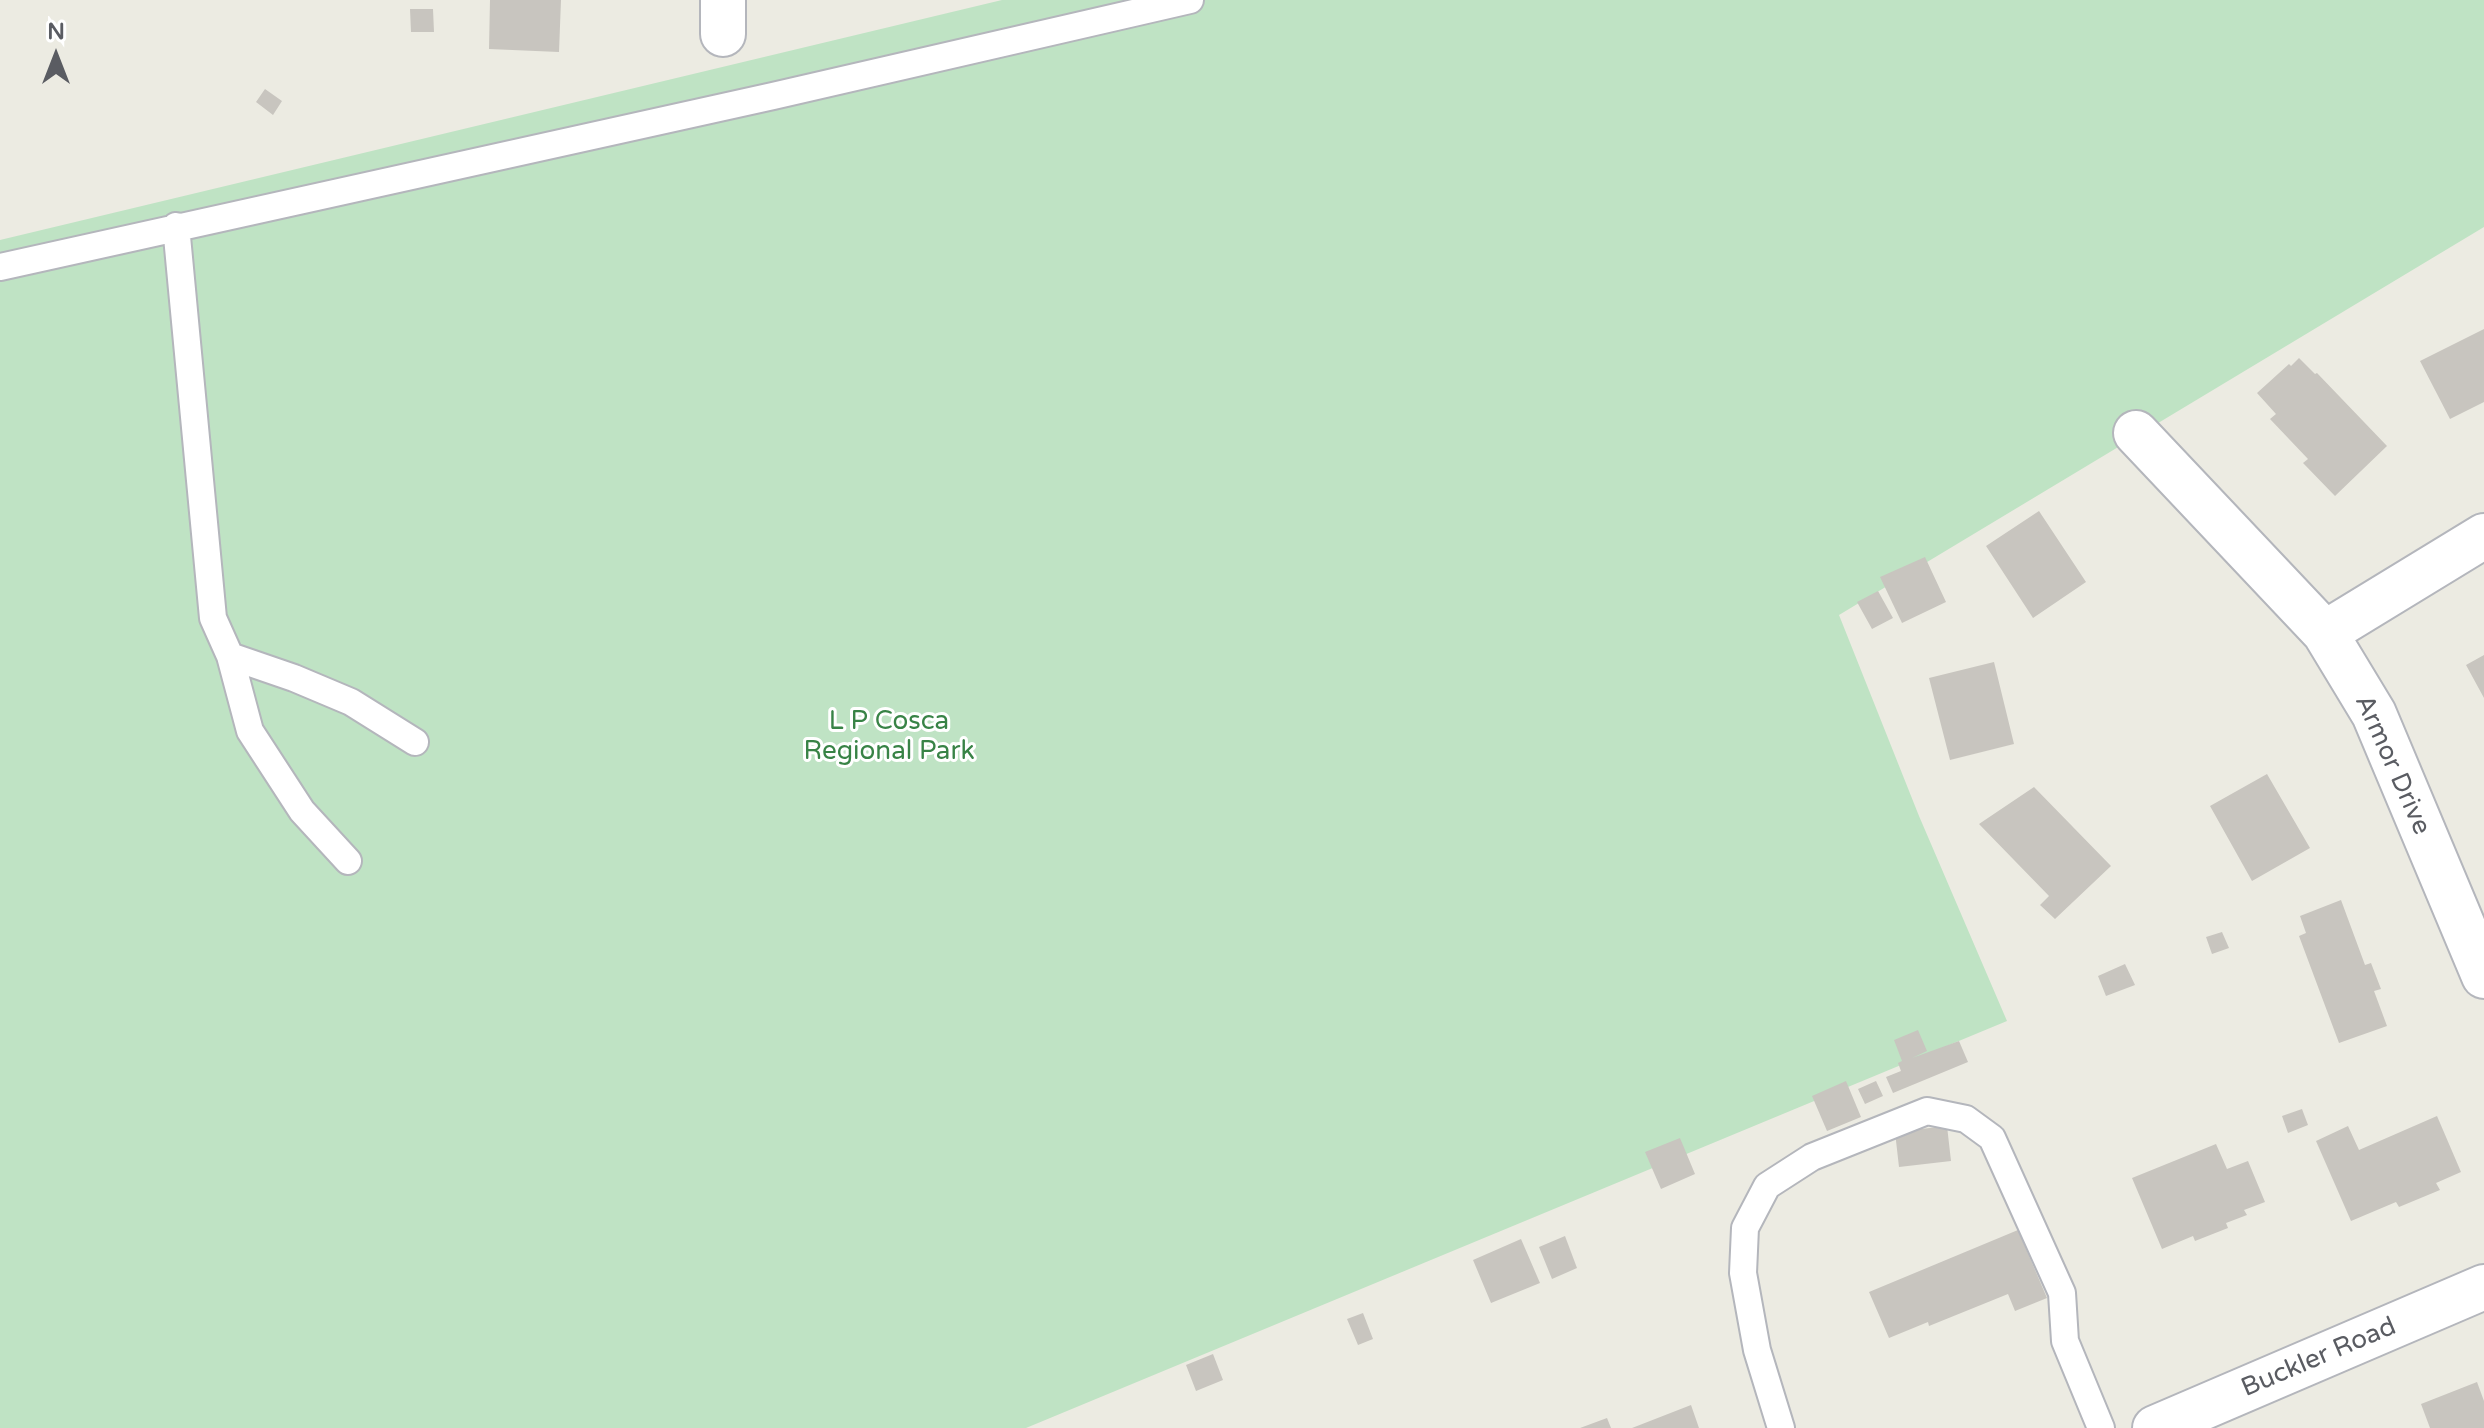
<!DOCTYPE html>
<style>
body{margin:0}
#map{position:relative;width:2484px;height:1428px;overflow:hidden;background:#ecebe2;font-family:"Varela Round",sans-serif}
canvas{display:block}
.north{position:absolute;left:16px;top:16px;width:80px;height:80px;-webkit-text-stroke:6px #fff;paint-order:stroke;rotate:0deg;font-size:22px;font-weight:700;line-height:32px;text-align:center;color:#5a5c62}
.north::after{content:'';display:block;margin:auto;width:28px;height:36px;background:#5a5c62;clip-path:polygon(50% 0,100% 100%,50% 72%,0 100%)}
</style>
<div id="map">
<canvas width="2484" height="1428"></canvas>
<div class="north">N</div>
</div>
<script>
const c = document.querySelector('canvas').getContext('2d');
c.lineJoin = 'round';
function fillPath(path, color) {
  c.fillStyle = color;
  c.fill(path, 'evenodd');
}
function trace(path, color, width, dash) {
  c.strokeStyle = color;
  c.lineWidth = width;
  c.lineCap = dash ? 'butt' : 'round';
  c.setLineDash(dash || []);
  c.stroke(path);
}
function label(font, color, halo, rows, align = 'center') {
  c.font = font + ' "Varela Round",sans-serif';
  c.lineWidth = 6;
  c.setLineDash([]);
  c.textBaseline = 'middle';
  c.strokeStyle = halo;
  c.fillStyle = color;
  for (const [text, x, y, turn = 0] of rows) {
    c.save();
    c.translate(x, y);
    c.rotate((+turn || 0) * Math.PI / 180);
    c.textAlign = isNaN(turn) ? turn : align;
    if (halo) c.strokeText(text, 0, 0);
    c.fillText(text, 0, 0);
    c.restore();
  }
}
fillPath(new Path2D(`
 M 1002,0 L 2484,0 L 2484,227 L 1839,615 L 1919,816 L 2007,1021 L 1026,1428 L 0,1428 L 0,240 Z`), '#bfe3c4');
fillPath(new Path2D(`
 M 490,0 L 561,0 L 559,52 L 489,49 Z
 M 410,9 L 433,9 L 434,32 L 411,32 Z
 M 265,89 L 282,101 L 273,115 L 256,102 Z
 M 2484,329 L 2484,402 L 2450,419 L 2420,361 Z
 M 2299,358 L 2315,374 L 2317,373 L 2387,446 L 2335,496 L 2303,463 L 2308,459 L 2270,419 L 2276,414 L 2257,393 L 2289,364 L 2291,366 Z
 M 2039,511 L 2086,582 L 2033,618 L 1986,546 Z
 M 1925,557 L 1946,602 L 1902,623 L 1880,577 Z
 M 1878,591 L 1893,618 L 1872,629 L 1857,602 Z
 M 2484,655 L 2484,698 L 2466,665 Z
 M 1994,662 L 2014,744 L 1950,760 L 1929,678 Z
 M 2267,774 L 2310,848 L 2252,881 L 2210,806 Z
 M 2034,787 L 2111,866 L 2055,919 L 2040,905 L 2049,896 L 1979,824 Z
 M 2341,900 L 2365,965 L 2371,963 L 2381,989 L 2374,991 L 2387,1026 L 2339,1043 L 2299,936 L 2306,933 L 2300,916 Z
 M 2222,932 L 2229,948 L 2212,954 L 2206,937 Z
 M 2125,964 L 2135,985 L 2106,996 L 2098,976 Z
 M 1918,1030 L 1927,1051 L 1912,1058 L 1959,1041 L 1968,1062 L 1893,1093 L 1886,1077 L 1901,1071 L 1898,1063 L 1902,1061 L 1894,1040 Z
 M 1846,1081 L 1861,1117 L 1827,1131 L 1812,1096 Z
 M 1876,1081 L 1883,1096 L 1865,1104 L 1858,1089 Z
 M 2302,1109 L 2308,1125 L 2288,1133 L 2282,1116 Z
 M 2437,1116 L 2461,1172 L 2436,1183 L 2440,1190 L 2399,1207 L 2396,1202 L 2351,1221 L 2316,1141 L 2348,1126 L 2359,1150 Z
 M 1947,1126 L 1951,1161 L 1899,1167 L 1895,1132 Z
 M 1680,1138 L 1695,1174 L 1661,1189 L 1645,1152 Z
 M 2216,1144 L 2227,1169 L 2248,1161 L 2265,1202 L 2244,1210 L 2247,1215 L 2226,1223 L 2228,1228 L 2195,1241 L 2193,1236 L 2162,1249 L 2132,1178 Z
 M 2018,1230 L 2047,1298 L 2015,1311 L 2008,1294 L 1929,1326 L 1928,1322 L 1889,1338 L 1869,1292 Z
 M 1565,1236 L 1577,1268 L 1552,1279 L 1539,1247 Z
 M 1521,1239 L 1540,1283 L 1491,1303 L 1473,1260 Z
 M 1363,1313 L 1373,1339 L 1358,1345 L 1347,1319 Z
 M 1213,1354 L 1223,1380 L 1196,1391 L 1186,1365 Z
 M 2477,1382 L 2484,1401 L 2484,1428 L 2430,1428 L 2421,1404 Z
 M 1691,1405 L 1699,1428 L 1632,1428 Z
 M 1607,1418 L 1611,1428 L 1580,1428 Z`), '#c8c5bf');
const lane = new Path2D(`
 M 176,226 L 213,618 L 230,656 L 250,731 L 302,811 L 348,861
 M 0,267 L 773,96 L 1190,0
 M 230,656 L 294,678 L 351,702 L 415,742
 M 1781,1428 L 1757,1350 L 1743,1273 L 1745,1228 L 1767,1186 L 1812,1157 L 1927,1111 L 1966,1119 L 1992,1138 L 2062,1293 L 2065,1341 L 2101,1428`);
const street = new Path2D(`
 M 723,0 L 723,34
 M 2136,433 L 2325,633 L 2374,714 L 2484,976
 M 2325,633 L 2484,536
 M 2155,1428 L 2484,1287`);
trace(lane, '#b4b6bc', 30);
trace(street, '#b4b6bc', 48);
trace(lane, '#fff', 26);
trace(street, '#fff', 44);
label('26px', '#388346', '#fff', [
 ["L P Cosca",889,722],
 ["Regional Park",889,752]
]);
label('26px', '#5a5c62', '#fff', [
 ["Armor Drive",2392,765,66],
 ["Buckler Road",2319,1358,-23]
]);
</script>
